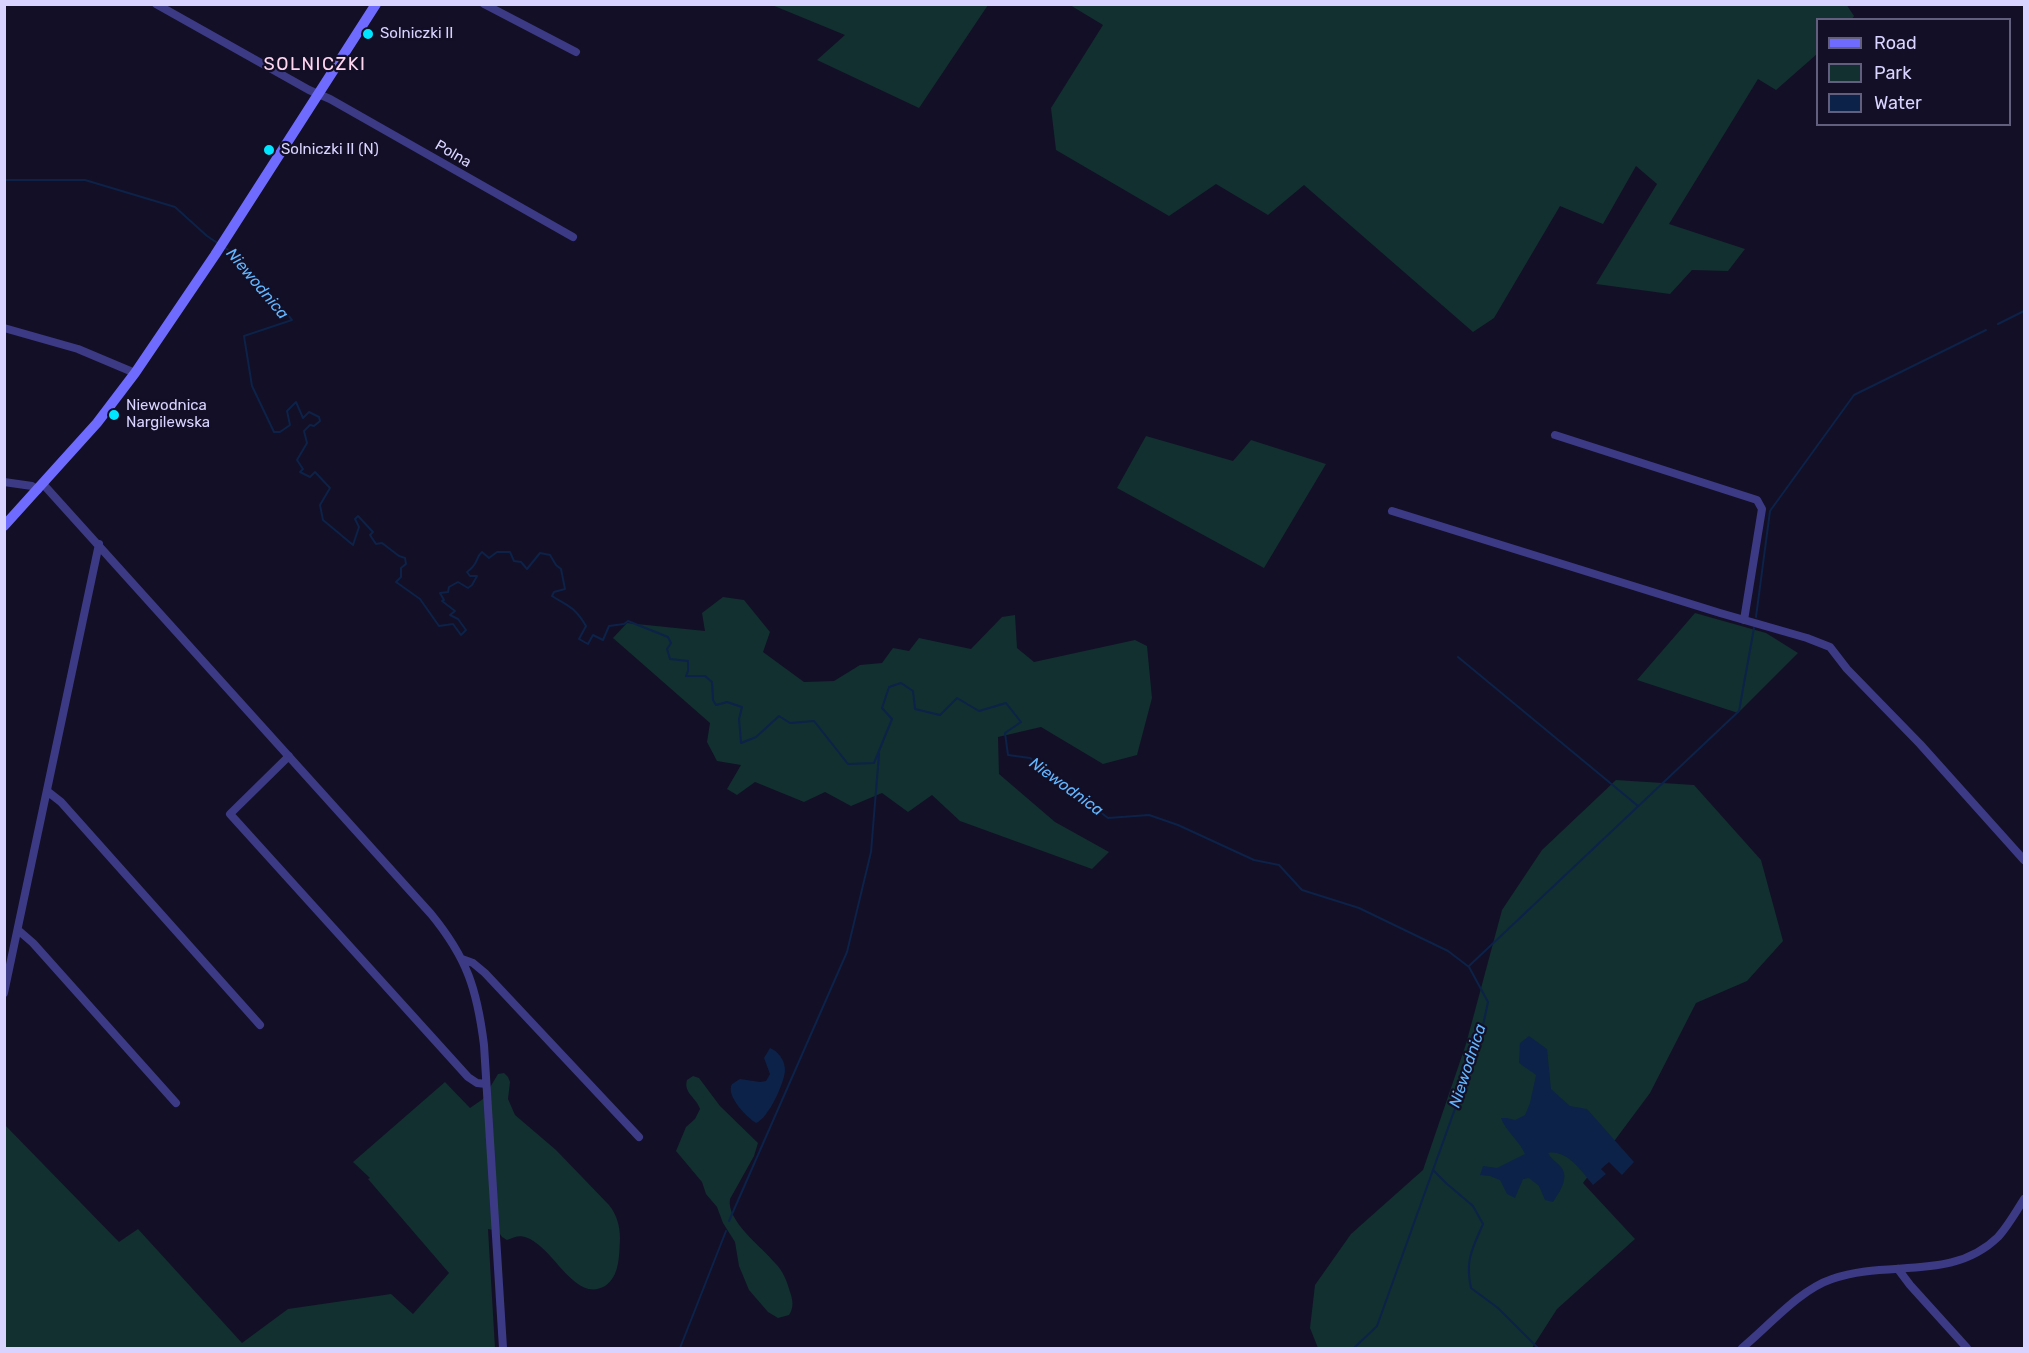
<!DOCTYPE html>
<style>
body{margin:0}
#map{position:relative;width:2029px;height:1353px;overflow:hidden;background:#130f26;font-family:Rubik,sans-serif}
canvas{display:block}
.frame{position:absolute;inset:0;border:6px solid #d9d4ff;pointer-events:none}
.legend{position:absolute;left:1816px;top:18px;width:195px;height:108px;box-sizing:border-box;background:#130f26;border:2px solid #625e7d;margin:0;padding:8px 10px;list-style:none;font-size:18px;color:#d9d4ff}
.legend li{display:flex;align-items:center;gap:12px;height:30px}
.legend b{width:30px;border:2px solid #625e7d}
</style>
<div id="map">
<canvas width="2029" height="1353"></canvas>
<div class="frame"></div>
<ul class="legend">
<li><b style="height:8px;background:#6f6bff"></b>Road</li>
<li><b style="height:16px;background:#12302f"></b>Park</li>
<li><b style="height:16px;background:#0c2248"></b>Water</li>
</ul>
</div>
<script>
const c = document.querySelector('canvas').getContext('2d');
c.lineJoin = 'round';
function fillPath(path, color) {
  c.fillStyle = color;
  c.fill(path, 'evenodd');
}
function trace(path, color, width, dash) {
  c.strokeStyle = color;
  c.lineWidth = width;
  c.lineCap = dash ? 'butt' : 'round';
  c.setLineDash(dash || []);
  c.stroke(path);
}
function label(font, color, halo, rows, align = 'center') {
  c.font = font + ' Rubik,sans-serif';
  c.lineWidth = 4.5;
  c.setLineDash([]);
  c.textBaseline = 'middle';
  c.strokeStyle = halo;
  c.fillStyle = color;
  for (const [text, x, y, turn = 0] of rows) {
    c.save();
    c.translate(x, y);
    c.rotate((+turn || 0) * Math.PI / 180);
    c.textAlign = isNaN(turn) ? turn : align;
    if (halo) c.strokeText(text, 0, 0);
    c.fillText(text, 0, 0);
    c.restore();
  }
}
fillPath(new Path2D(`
 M 1846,4 L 1854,16 L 1852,19 L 1818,20 L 1817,54 L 1776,90 L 1758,79 L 1669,224 L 1745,249 L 1728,271 L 1692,270 L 1670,294 L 1596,284 L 1657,184 L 1636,166 L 1603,224 L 1560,206 L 1494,318 L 1473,332 L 1304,185 L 1268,215 L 1216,184 L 1169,216 L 1056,150 L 1051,108 L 1103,25 L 1070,5 Z
 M 772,5 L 988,4 L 988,5 L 919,108 L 817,60 L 845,35 Z
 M 1146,436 L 1233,461 L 1251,440 L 1326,464 L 1264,568 L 1117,488 Z
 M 723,597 L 744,600 L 770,632 L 763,652 L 804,682 L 834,681 L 860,665 L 882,663 L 893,648 L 909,651 L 919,638 L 971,649 L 1002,617 L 1015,615 L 1017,648 L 1034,662 L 1135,640 L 1147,646 L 1152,698 L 1137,755 L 1103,764 L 1041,727 L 998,737 L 999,774 L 1055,822 L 1109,852 L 1092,869 L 960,821 L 932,795 L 908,812 L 882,793 L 851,806 L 825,792 L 804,802 L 755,782 L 737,795 L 727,789 L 741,765 L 717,761 L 707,742 L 710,723 L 613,638 L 627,623 L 705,631 L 702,613 Z
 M 1695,613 L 1766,633 L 1798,653 L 1738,713 L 1637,680 Z
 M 1616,780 L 1694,785 L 1761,860 L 1783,941 L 1747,981 L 1696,1003 L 1650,1093 L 1583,1183 L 1635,1239 L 1557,1309 L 1532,1348 L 1318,1348 L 1310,1328 L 1315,1285 L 1351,1234 L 1423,1170 L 1466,1044 L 1502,910 L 1542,850 Z
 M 504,1073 L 508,1077 L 510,1082 L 508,1099 L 515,1115 L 556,1150 L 609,1205 C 617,1215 620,1226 620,1239 C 619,1255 620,1276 605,1286 C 574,1304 554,1246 525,1237 C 518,1235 513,1238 507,1240 L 502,1237 L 498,1231 L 488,1229 L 495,1348 L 5,1348 L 4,1124 L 119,1242 L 138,1229 L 242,1343 L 288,1309 L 391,1294 L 413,1314 L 449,1273 L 368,1179 L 370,1178 L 353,1162 L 445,1082 L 470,1108 L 483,1099 L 498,1074 Z
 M 693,1076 L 699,1078 L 720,1106 L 758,1143 L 754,1156 L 730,1199 C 726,1221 762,1247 775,1263 C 783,1271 787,1281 790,1292 C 793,1300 794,1308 789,1315 L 778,1318 L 768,1312 L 749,1290 L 739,1266 L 735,1242 L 723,1223 L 717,1207 L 706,1194 L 702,1182 L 676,1151 L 686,1127 L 695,1119 L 700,1109 C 697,1098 683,1093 687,1080 Z`), '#12302f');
fillPath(new Path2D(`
 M 1529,1036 L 1547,1049 L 1551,1089 L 1570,1106 L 1587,1109 L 1634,1162 L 1622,1175 L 1609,1162 L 1601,1169 L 1606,1174 L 1593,1185 C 1582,1172 1567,1149 1548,1153 C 1551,1159 1557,1162 1561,1167 C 1570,1178 1559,1193 1553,1202 L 1545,1200 L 1539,1186 L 1529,1178 L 1523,1179 L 1515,1198 L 1507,1194 L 1500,1180 L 1490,1176 L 1480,1175 L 1483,1166 L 1497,1168 L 1525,1154 C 1519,1140 1506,1132 1501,1118 L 1507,1118 L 1515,1120 L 1525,1115 L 1530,1103 L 1536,1075 L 1519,1063 L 1520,1043 Z
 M 770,1048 C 778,1051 785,1060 785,1070 C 785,1082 768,1119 756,1123 C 748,1118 725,1096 732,1084 C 734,1083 738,1080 740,1079 L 760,1082 L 766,1081 L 770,1074 L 764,1058 Z`), '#0c2248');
trace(new Path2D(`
 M 4,180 L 85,180 L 175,207 L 207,236 L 219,244
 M 224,247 C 252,266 271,294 292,320 L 244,336 L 252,386 L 274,432 L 280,432 L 290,425 L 287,411 L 296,402 L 303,418 L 309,412 L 319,417 L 320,421 L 314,426 L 310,425 L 304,431 L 307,443 L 297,460 L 303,469 L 300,472 L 310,477 L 315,472 L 330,488 L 320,505 L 323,520 L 353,545 L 359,527 L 355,519 L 358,516 L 373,532 L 370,535 L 376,544 L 382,543 L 399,556 L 405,558 L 406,564 L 401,568 L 401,577 L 396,582 L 420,599 L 439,626 L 453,624 L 461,635 L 466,630 L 458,619 L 450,615 L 455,611 L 442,601 L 444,600 L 440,593 L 448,592 L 449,587 L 458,582 L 468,588 L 472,585 L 477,576 L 470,576 L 467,572 C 479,564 475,558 482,552 L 489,558 L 497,552 L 510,552 L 514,561 L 521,562 L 527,569 L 540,553 L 550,555 L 556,565 L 561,569 L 565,589 L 554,592 L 552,596 C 569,607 575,607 586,626 L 579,639 L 588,644 L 593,635 L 603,640 L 609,626 L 624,624 L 628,621 L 668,637 L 671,643 L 667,649 L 670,659 L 688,661 L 688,671 L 686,676 L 705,676 L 712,682 L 713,700 L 716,705 L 727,702 L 742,707 L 739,719 L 741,743 L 756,737 L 779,716 L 790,723 L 814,721 L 848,764 L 874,763 L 892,719 L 882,708 L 889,687 L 901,683 L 913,691 L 915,709 L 940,715 L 957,698 L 979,711 L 1006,703 L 1021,722 L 1005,733 L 1008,755 L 1030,758 L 1108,818 L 1149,815 L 1178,825 L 1254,860 L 1279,865 L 1302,890 L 1359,908 L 1448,951 L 1469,967 L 1488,1002 L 1480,1039 L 1377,1326 L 1354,1348
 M 1998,324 L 2024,311
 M 1756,617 L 1770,511 L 1854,395 L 1986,330
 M 1458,657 L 1638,806
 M 1469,966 L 1739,711 L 1754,628
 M 1433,1170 L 1446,1183 L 1473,1206 L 1483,1224 C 1472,1249 1465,1261 1471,1288 L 1498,1308 L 1538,1348
 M 729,1221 L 847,952 L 871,852 L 879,754
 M 680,1348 L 726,1231`), '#0c2248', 2);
trace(new Path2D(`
 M 156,4 L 309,90 L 330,99 L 573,237
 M 484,4 L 576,52
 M 4,328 L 78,349 L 135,373
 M 1555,435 L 1757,500 L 1762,509 L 1744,620
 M 4,482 L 32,486 L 38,490
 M 43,484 L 431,914 C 467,958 477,989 484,1045 L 503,1348
 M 1392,511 L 1720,613 L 1807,638 L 1830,647 L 1847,669 L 1920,744 L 2024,860
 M 289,756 L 230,814 L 468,1077 L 477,1083 L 486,1084
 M 47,791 L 61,802 L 260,1025
 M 18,930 L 33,943 L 176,1103
 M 462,959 L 473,963 L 485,973 L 639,1137
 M 4,993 L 99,544
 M 1898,1269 L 1910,1285 L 1967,1348
 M 1742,1348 C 1769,1326 1799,1290 1832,1279 C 1888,1259 1952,1282 1998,1237 C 2008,1226 2016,1212 2024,1199`), '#3d3a85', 8);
trace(new Path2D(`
 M 4,526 L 97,423 L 135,373 L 215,255 L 376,4`), '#6f6bff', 10);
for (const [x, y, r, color] of [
 [368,34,6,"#00e5ff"],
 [269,150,6,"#00e5ff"],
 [114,415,6,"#00e5ff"]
]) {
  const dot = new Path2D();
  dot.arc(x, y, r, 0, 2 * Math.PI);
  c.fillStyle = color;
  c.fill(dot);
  trace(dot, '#130f26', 2);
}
label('15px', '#d9d4ff', '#130f26', [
 ["Solniczki II",380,34],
 ["Solniczki II (N)",281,150],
 ["Niewodnica",126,406],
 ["Nargilewska",126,423]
], 'left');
label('15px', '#d9d4ff', '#130f26', [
 ["Polna",453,154,30]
]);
label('italic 16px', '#62b6ff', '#130f26', [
 ["Niewodnica",257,284,50],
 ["Niewodnica",1066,787,36],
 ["Niewodnica",1468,1066,-72]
]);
c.letterSpacing = '1.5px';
label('18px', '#ffd6f0', '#130f26', [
 ["SOLNICZKI",315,65]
]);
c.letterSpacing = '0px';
</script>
